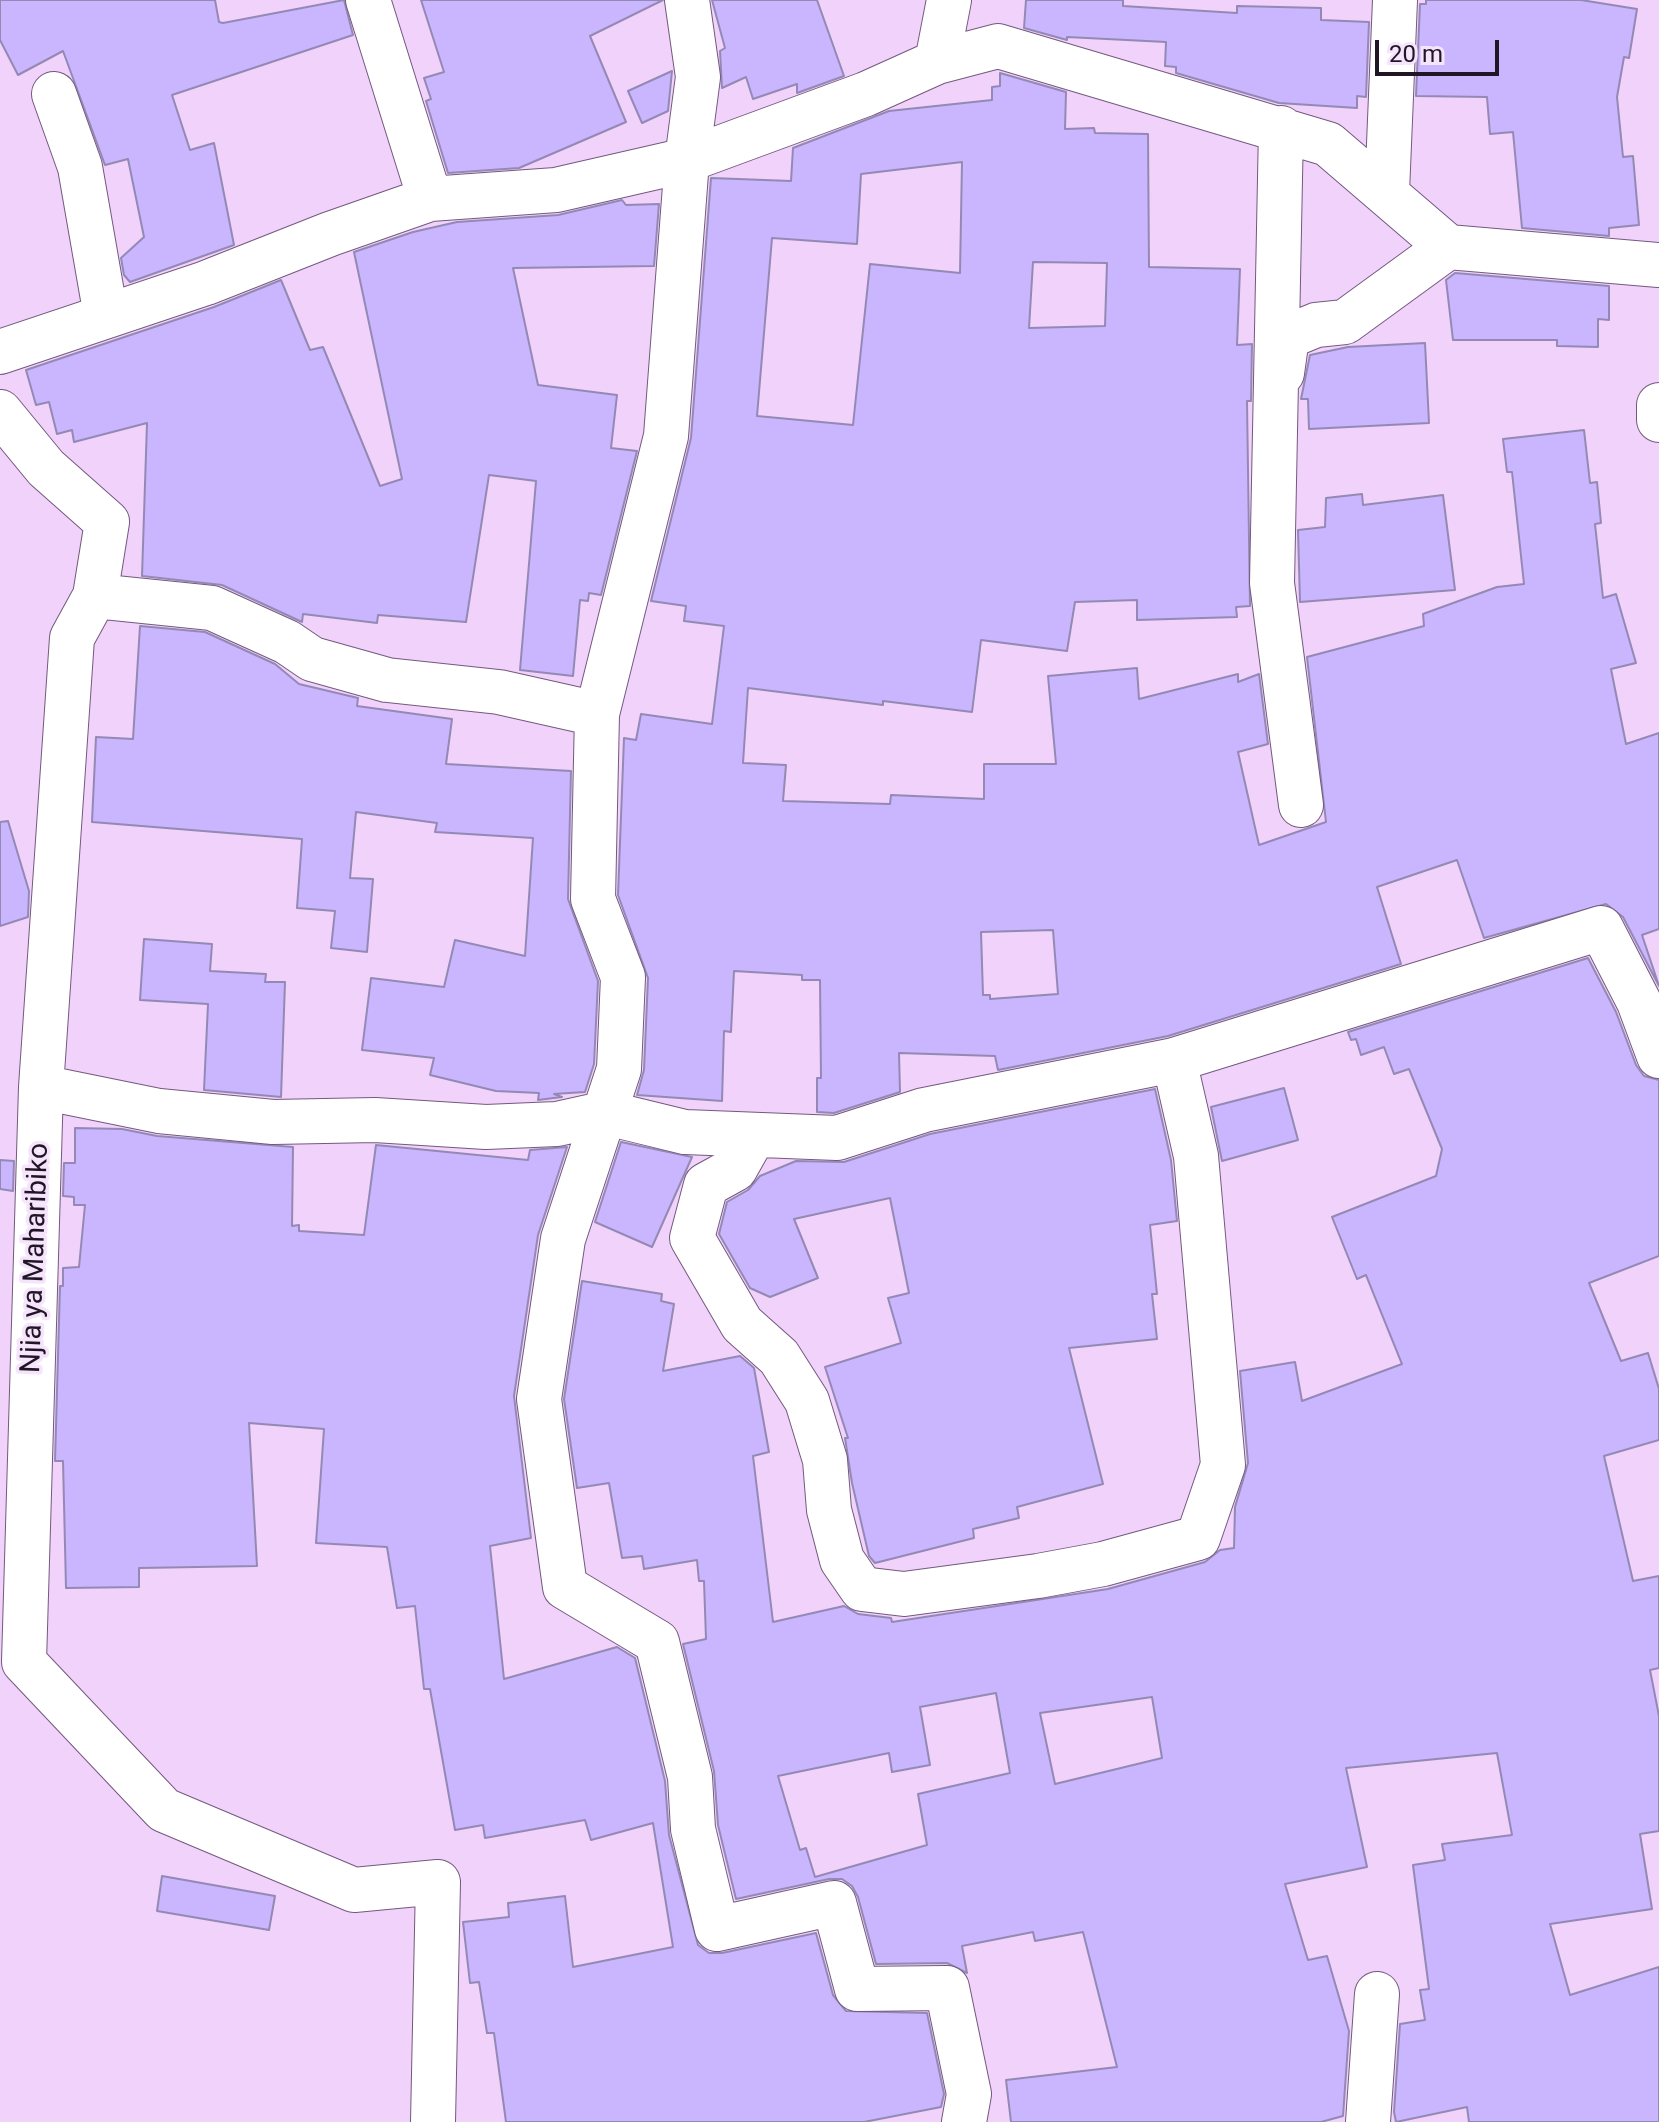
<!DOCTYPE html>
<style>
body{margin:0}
#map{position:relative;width:1659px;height:2122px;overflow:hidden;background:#f0d2fb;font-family:Roboto,sans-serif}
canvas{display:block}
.scale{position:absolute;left:1375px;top:40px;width:124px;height:36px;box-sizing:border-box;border:4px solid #201624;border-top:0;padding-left:10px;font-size:24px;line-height:28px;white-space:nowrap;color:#201624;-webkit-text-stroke:6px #f6e4fd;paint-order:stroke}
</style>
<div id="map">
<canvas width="1659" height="2122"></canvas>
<div class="scale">20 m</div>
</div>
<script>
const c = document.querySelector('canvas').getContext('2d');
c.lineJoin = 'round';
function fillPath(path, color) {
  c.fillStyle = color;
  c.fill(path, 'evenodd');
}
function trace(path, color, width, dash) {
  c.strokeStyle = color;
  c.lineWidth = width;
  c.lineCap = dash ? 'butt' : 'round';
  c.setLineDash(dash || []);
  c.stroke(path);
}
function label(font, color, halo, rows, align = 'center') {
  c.font = font + ' Roboto,sans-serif';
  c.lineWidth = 7;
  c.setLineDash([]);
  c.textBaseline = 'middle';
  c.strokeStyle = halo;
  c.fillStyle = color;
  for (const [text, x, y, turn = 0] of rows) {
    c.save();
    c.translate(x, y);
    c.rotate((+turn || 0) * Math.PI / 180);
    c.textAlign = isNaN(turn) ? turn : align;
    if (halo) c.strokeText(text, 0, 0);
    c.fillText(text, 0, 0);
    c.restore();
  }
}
const building = new Path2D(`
 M 0,0 L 215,0 L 219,22 L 223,23 L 344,0 L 353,35 L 172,95 L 190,150 L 214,143 L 234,245 L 130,282 L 124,275 L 121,258 L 144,237 L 128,159 L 105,165 L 63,51 L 18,75 L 0,40 Z
 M 421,0 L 663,0 L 590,36 L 626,122 L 519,168 L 448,173 L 426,101 L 431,99 L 424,78 L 444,72 Z
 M 712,0 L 817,0 L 844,76 L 797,93 L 797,84 L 753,99 L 746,77 L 722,88 L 720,51 L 725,48 Z
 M 1026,0 L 1123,0 L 1123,6 L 1237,13 L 1237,6 L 1321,8 L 1321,20 L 1369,22 L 1366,97 L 1357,96 L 1357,108 L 1279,103 L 1176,73 L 1176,67 L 1165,66 L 1166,42 L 1067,37 L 1067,40 L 1024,28 Z
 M 1426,0 L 1581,0 L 1637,9 L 1629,58 L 1624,57 L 1617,97 L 1623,157 L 1633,156 L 1639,225 L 1609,228 L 1609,236 L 1522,228 L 1513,132 L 1490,134 L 1487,97 L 1416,96 L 1420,4 L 1426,4 Z
 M 672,71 L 668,111 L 642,123 L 628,91 Z
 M 1000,73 L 1066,92 L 1065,129 L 1094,128 L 1095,133 L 1148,134 L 1149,267 L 1240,269 L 1237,345 L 1252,344 L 1251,401 L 1247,401 L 1250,606 L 1236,607 L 1237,617 L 1137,620 L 1137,600 L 1075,602 L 1067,651 L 981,640 L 972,712 L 883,701 L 883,705 L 748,688 L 743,763 L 786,765 L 783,801 L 890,804 L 891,795 L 984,799 L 984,764 L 1056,764 L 1048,676 L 1137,668 L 1139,699 L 1238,674 L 1238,682 L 1259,674 L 1268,744 L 1238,752 L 1259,845 L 1326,822 L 1307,657 L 1424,626 L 1423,614 L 1497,587 L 1524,584 L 1512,472 L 1507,472 L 1503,439 L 1584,430 L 1590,483 L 1597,482 L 1601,523 L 1595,524 L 1603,598 L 1616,594 L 1636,663 L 1611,669 L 1626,744 L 1659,733 L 1659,929 L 1642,935 L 1659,986 L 1623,917 L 1606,904 L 1484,938 L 1457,860 L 1377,887 L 1401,964 L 1168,1036 L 998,1070 L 995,1056 L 899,1053 L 900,1092 L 834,1113 L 817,1112 L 817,1078 L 821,1078 L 820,980 L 802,980 L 802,975 L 734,971 L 731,1032 L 724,1031 L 722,1101 L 637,1095 L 644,1070 L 648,978 L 618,895 L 624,738 L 636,740 L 641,714 L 712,724 L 724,626 L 684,621 L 686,606 L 651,601 L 691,438 L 711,178 L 791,181 L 793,148 L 889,111 L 992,100 L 992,87 L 1000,86 ZM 962,162 L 960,273 L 870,264 L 853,425 L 757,416 L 772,238 L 857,244 L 861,174 ZM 1033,262 L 1107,263 L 1105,326 L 1029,328 ZM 1053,930 L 1058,994 L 990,999 L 990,995 L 983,995 L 981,932 Z
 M 622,200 L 626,205 L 659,204 L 654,266 L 513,268 L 538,385 L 617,395 L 611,448 L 637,451 L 601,595 L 589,593 L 588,601 L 580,600 L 573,676 L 520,670 L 536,481 L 489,475 L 466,622 L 378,615 L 377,623 L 303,614 L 302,622 L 222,585 L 142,576 L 147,423 L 74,442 L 72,430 L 57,434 L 49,402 L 36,405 L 26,370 L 214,307 L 281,280 L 310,350 L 323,347 L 380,486 L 402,479 L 354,252 L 413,232 L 457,222 L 558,215 Z
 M 1455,273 L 1609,286 L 1609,320 L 1598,319 L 1598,347 L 1557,346 L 1557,340 L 1453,340 L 1446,280 Z
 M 1425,343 L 1429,423 L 1309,429 L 1308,399 L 1301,399 L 1310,355 L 1348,347 Z
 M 1362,494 L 1363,505 L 1443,495 L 1455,590 L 1300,602 L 1298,530 L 1325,527 L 1326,498 Z
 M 140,626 L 205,632 L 275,664 L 299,684 L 358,698 L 357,706 L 452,719 L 446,764 L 571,771 L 568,899 L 598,981 L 594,1064 L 585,1092 L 554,1094 L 562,1097 L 538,1100 L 539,1093 L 496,1091 L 430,1075 L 434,1058 L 362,1050 L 371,978 L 444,987 L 455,940 L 525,956 L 533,838 L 435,832 L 437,823 L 356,812 L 350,878 L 373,879 L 367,952 L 331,948 L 335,911 L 297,908 L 302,839 L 92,822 L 96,737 L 133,739 Z
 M 8,821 L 29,891 L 28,917 L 0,926 L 0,822 Z
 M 144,939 L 212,944 L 210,971 L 266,974 L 265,982 L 285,982 L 281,1097 L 204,1090 L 208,1004 L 140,1000 Z
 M 1588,958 L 1616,1012 L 1636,1065 L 1644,1076 L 1659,1080 L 1659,1256 L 1589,1283 L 1621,1361 L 1648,1353 L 1659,1389 L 1659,1440 L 1604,1456 L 1633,1581 L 1659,1576 L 1659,1668 L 1650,1670 L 1659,1716 L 1659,1831 L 1640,1834 L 1652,1909 L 1550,1924 L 1570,1995 L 1659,1967 L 1659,2122 L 1469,2122 L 1467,2107 L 1396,2122 L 1394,2112 L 1400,2024 L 1425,2020 L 1420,1990 L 1429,1989 L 1413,1865 L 1445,1860 L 1442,1844 L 1512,1835 L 1497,1753 L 1346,1768 L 1367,1867 L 1285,1884 L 1308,1960 L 1327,1956 L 1349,2031 L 1343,2116 L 1321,2122 L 1011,2122 L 1006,2080 L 1117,2067 L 1083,1932 L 1035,1941 L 1033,1932 L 962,1946 L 967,1973 L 947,1963 L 876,1964 L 858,1897 L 852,1886 L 842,1879 L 829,1879 L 736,1899 L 718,1825 L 714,1771 L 683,1644 L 706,1639 L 704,1581 L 699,1581 L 697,1560 L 644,1569 L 642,1556 L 622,1558 L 609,1483 L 577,1488 L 564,1399 L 582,1281 L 662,1294 L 661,1301 L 674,1304 L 663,1371 L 740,1356 L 754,1368 L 769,1452 L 753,1456 L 773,1622 L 844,1606 L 858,1614 L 891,1618 L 892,1622 L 1108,1589 L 1205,1562 L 1220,1550 L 1234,1548 L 1235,1507 L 1248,1463 L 1240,1371 L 1295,1362 L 1302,1401 L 1402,1364 L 1366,1275 L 1357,1279 L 1332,1217 L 1436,1176 L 1442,1149 L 1409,1069 L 1394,1074 L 1384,1047 L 1361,1055 L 1356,1039 L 1351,1040 L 1348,1032 ZM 996,1693 L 1010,1773 L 918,1794 L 927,1845 L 815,1877 L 806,1848 L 800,1850 L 778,1776 L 889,1753 L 892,1772 L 930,1765 L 920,1707 ZM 1152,1697 L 1162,1758 L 1055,1784 L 1040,1713 Z
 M 1284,1088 L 1298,1140 L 1222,1161 L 1211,1107 Z
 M 1155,1089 L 1171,1160 L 1177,1221 L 1150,1225 L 1157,1294 L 1152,1294 L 1157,1339 L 1069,1348 L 1103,1484 L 1017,1507 L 1019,1518 L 973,1529 L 974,1538 L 875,1563 L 869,1556 L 852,1483 L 845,1438 L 848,1438 L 825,1367 L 901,1343 L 888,1298 L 909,1293 L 890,1198 L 794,1219 L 818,1278 L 770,1297 L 750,1288 L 719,1234 L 727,1202 L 748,1190 L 760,1176 L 796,1161 L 844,1162 L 930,1134 Z
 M 75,1128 L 122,1129 L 157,1136 L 293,1147 L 292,1226 L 299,1225 L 299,1231 L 364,1235 L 376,1145 L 528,1160 L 530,1150 L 567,1147 L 538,1235 L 514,1396 L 531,1538 L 490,1546 L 504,1679 L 617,1647 L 635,1658 L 665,1781 L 669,1835 L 698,1945 L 709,1953 L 722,1953 L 816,1933 L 833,1995 L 846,2011 L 927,2013 L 944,2094 L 941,2107 L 864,2122 L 506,2122 L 494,2033 L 487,2033 L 479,1982 L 470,1983 L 463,1922 L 509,1917 L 508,1903 L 565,1896 L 573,1967 L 673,1947 L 653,1823 L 591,1840 L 585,1820 L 485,1838 L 483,1825 L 455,1830 L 430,1689 L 424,1689 L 415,1606 L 397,1608 L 387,1547 L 316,1543 L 324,1429 L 249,1423 L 257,1566 L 139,1568 L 139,1587 L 66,1588 L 63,1461 L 55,1461 L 60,1286 L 63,1286 L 63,1268 L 79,1267 L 85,1205 L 74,1205 L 74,1197 L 63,1196 L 64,1163 L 75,1163 Z
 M 621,1142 L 692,1157 L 652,1247 L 595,1222 Z
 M 0,1160 L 14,1161 L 13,1191 L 0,1189 Z
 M 162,1876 L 275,1896 L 269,1930 L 157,1911 Z`);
fillPath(building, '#c9b6fe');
trace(building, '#9489b4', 2);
const minor = new Path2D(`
 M 368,0 L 430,199
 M 687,0 L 698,77 L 687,160 L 666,436 L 597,714 L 593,899 L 623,977 L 619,1069 L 563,1239 L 539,1399 L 565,1587 L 657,1642 L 690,1777 L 693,1829 L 717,1929 L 834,1903 L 857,1989 L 947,1988 L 969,2094 L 964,2122
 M 937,62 L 949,0
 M 54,94 L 80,167 L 106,316
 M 1281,128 L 1272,583 L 1301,805
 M 1387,192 L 1395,0
 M 0,352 L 206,283 L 330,234 L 430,199 L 556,190 L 687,160 L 866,94 L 937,62 L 998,46 L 1328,144 L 1448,247 L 1659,265
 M 1282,373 L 1287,337 L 1316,325 L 1345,322 L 1448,247
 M 1659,405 L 1659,420
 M 0,412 L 46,468 L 107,522 L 95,596 L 72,638 L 41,1087 L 24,1662 L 164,1810 L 354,1890 L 438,1882 L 433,2122
 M 95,596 L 212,608 L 287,642 L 312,659 L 387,680 L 499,692 L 597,714
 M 41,1087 L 159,1111 L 273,1122 L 375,1120 L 486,1127 L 557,1124 L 607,1113 L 685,1132 L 837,1138 L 924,1110 L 1174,1060 L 1601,928 L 1639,1002 L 1659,1056
 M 753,1137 L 735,1169 L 706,1185 L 692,1238 L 742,1324 L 779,1357 L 807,1401 L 825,1460 L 829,1510 L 842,1560 L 862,1589 L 904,1594 L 1038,1576 L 1103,1564 L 1198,1538 L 1223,1465 L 1196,1156 L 1174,1060
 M 1368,2122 L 1377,1994`);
trace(minor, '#74597e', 46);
trace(minor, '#fff', 44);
label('28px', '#201624', '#f6e4fd', [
 ["Njia ya Maharibiko",36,1258,-88]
]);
</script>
